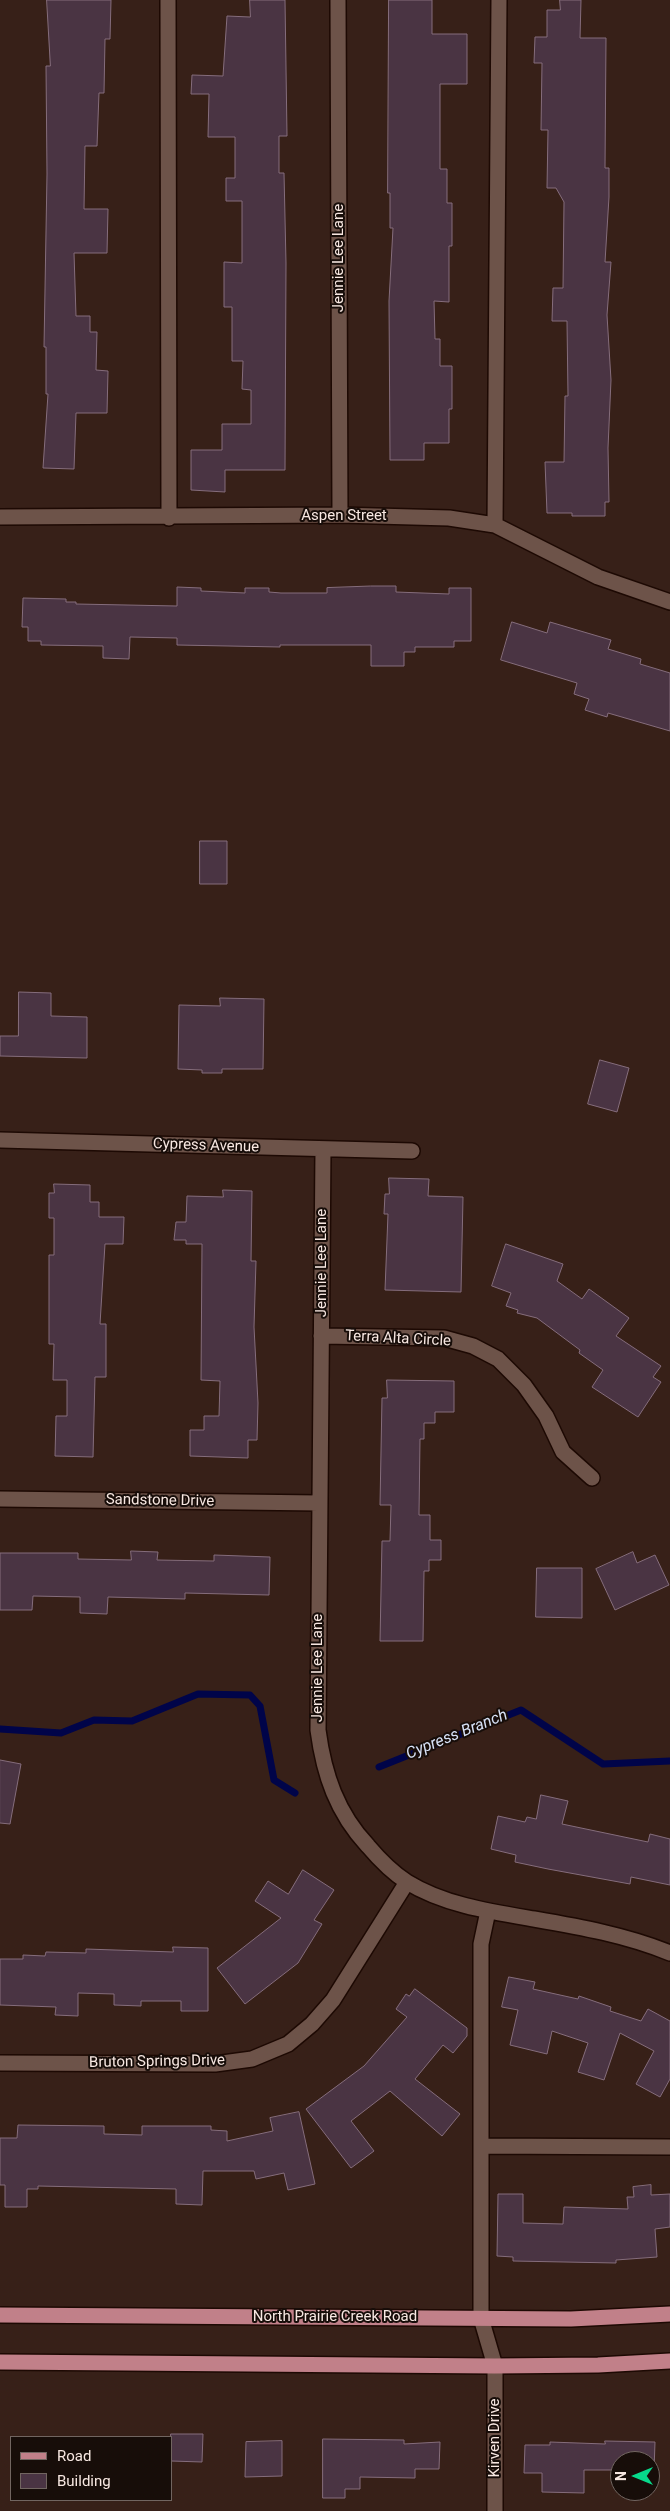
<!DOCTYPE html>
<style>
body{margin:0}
#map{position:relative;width:670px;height:2511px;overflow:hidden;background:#372018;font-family:Roboto,sans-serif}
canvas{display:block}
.legend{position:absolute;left:10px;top:2436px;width:162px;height:65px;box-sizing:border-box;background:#170d09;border:1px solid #716560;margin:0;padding:6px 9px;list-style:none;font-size:15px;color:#f8e8e2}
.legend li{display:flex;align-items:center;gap:10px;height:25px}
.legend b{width:25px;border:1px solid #716560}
.north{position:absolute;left:610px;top:2451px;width:50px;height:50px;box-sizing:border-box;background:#170d09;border:1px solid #716560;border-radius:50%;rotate:270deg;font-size:14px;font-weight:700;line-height:20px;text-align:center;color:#f8e8e2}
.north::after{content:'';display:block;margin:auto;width:18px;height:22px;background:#07d98b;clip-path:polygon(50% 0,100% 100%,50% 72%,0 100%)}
</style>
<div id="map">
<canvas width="670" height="2511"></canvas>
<ul class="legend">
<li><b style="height:6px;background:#c18089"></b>Road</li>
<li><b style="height:14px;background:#4a3443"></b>Building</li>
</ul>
<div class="north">N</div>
</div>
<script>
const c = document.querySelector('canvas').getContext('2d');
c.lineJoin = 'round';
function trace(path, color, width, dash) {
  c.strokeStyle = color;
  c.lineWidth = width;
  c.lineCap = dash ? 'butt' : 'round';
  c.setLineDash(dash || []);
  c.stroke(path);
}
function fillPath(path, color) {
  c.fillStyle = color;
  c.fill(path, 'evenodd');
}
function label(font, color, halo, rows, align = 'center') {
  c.font = font + ' Roboto,sans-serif';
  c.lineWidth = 4;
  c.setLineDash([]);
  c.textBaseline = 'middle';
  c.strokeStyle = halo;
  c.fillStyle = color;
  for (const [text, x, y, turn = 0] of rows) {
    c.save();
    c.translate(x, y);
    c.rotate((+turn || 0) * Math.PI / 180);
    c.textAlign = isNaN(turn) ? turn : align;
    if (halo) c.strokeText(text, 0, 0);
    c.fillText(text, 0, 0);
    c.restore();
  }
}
trace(new Path2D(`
 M 0,1729 L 61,1733 L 94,1720 L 132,1721 L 198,1694 L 250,1695 L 260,1706 L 274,1780 L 295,1793
 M 379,1767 L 521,1710 L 603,1764 L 670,1761`), '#000449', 7);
const building = new Path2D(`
 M 47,0 L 111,0 L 110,39 L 105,39 L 104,93 L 99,93 L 97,146 L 85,146 L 84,209 L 108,209 L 107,253 L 74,253 L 76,316 L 90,316 L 90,332 L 97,332 L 96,370 L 108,371 L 107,413 L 76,413 L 74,469 L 43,468 L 48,394 L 46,394 L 46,347 L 44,347 L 47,174 L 46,66 L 50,66 Z
 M 250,0 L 285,0 L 287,136 L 279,136 L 279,173 L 284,173 L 286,263 L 285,470 L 225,470 L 225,492 L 191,490 L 191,450 L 222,450 L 222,424 L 251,424 L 251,390 L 242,389 L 243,361 L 232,361 L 232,307 L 224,307 L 224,262 L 242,263 L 242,201 L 226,201 L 226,178 L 235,178 L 235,137 L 208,137 L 209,94 L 191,94 L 192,75 L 223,76 L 227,16 L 250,17 Z
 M 389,0 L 432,0 L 432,34 L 467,34 L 467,84 L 440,84 L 440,169 L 447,169 L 447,203 L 452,203 L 452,246 L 449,246 L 449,302 L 434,301 L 435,339 L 440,339 L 440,366 L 452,366 L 452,409 L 449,409 L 449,443 L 424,443 L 424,460 L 390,460 L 389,301 L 393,228 L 390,228 L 390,193 L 388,193 Z
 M 560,0 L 581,0 L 580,38 L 606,38 L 605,168 L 609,168 L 609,197 L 605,262 L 611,262 L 607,315 L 611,380 L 608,448 L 609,502 L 605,502 L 605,516 L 572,516 L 572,513 L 547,513 L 545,462 L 564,462 L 565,396 L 568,396 L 567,321 L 552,321 L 553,288 L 563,288 L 564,202 L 556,188 L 547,188 L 548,130 L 541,130 L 542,63 L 534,63 L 535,37 L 547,37 L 547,10 L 560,10 Z
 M 371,586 L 396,586 L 396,592 L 449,594 L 449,588 L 471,588 L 471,641 L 454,641 L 454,647 L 415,647 L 415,652 L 404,652 L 404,666 L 371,666 L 371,645 L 280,645 L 280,647 L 177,645 L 177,638 L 130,637 L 129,659 L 103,658 L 103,646 L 41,645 L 41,641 L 28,641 L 28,627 L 22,627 L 23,598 L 66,599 L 66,602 L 76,602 L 76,604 L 177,606 L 177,587 L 201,588 L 201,591 L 245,593 L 245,588 L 269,588 L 269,592 L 281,593 L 327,593 L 327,588 Z
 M 512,622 L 547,633 L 550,622 L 611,640 L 608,649 L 641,659 L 640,664 L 670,673 L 670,731 L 608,713 L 607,717 L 585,710 L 589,699 L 574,694 L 577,683 L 501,660 Z
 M 200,841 L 227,841 L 227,884 L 200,884 Z
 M 19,992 L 51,993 L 51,1016 L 87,1017 L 87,1058 L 0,1056 L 0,1036 L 18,1036 Z
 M 220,998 L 264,999 L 263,1069 L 222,1069 L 222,1073 L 202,1073 L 202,1070 L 178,1069 L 179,1005 L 220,1006 Z
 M 600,1060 L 629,1068 L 617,1112 L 588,1104 Z
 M 389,1178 L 429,1179 L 428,1196 L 463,1197 L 461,1292 L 385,1290 L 388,1214 L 384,1214 L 385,1194 L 389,1194 Z
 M 54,1184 L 90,1185 L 90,1202 L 99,1202 L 99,1217 L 124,1217 L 123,1244 L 105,1244 L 100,1324 L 106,1324 L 106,1377 L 95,1377 L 93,1457 L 55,1456 L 56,1416 L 67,1416 L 67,1380 L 53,1380 L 54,1344 L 49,1344 L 49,1255 L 54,1255 L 54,1218 L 49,1218 L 49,1193 L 54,1193 Z
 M 223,1190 L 252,1191 L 251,1261 L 256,1261 L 254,1327 L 258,1403 L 257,1440 L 248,1440 L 248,1458 L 190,1456 L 190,1430 L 204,1430 L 204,1416 L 219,1416 L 220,1381 L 201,1380 L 202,1244 L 186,1244 L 186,1240 L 174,1240 L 176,1222 L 186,1222 L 187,1196 L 223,1197 Z
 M 506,1244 L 563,1264 L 557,1281 L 582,1299 L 589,1289 L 629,1318 L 616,1336 L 661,1366 L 653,1377 L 661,1382 L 638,1417 L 592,1387 L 603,1370 L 579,1353 L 580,1350 L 537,1318 L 517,1313 L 518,1310 L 506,1306 L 511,1293 L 492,1286 Z
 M 387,1380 L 454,1381 L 454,1412 L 435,1412 L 435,1423 L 424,1423 L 424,1439 L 420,1439 L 419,1515 L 430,1515 L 430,1540 L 441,1540 L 441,1560 L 429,1560 L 429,1571 L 424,1571 L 423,1641 L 380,1641 L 382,1541 L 390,1541 L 391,1505 L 380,1505 L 382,1398 L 387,1398 Z
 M 131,1551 L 158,1552 L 157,1560 L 214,1561 L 214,1555 L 270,1557 L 269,1595 L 185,1593 L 185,1599 L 108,1597 L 107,1614 L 80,1613 L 80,1597 L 33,1596 L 32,1610 L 0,1610 L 0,1553 L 78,1553 L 78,1559 L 131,1560 Z
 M 633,1552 L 637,1563 L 655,1555 L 669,1585 L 615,1610 L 596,1569 Z
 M 537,1568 L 582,1568 L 582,1618 L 536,1617 Z
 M 0,1760 L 21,1764 L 10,1824 L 0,1823 Z
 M 541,1795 L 568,1801 L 562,1824 L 648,1842 L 650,1834 L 670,1839 L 670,1885 L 631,1877 L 630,1884 L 548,1869 L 515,1862 L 516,1855 L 491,1849 L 498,1816 L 525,1822 L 527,1817 L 536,1819 Z
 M 303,1870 L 334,1890 L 314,1920 L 322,1924 L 298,1963 L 245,2004 L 217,1968 L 281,1918 L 255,1901 L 268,1881 L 288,1894 Z
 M 173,1947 L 208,1948 L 208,2011 L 181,2011 L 181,2001 L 141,2001 L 141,2006 L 114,2005 L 114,1994 L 78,1993 L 78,2016 L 55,2015 L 56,2007 L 0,2005 L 0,1959 L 23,1959 L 23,1955 L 45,1956 L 46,1952 L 86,1953 L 86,1949 L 173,1952 Z
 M 509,1977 L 535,1982 L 533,1989 L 578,1999 L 579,1996 L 611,2007 L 610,2011 L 641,2021 L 648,2009 L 670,2021 L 670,2079 L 660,2097 L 636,2084 L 654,2051 L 620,2033 L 604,2080 L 578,2072 L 588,2043 L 552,2031 L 547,2054 L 510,2045 L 518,2010 L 502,2007 Z
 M 415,1989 L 467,2028 L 467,2036 L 453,2053 L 443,2045 L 415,2079 L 460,2114 L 442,2136 L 390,2091 L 351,2121 L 374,2151 L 351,2168 L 306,2109 L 364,2066 L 407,2017 L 396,2009 L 406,1994 L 409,1996 Z
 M 299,2112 L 315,2184 L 288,2190 L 284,2173 L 256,2179 L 254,2171 L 203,2171 L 202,2205 L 176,2204 L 176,2189 L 38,2186 L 38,2189 L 27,2189 L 27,2207 L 5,2207 L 5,2185 L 0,2185 L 0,2138 L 17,2138 L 18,2125 L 104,2126 L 104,2134 L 142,2135 L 142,2126 L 211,2126 L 211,2130 L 227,2131 L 227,2141 L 273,2131 L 270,2118 Z
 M 651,2185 L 651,2195 L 670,2194 L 670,2227 L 655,2229 L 657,2257 L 616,2260 L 616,2263 L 513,2261 L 513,2257 L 497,2256 L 498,2194 L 523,2194 L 523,2223 L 563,2224 L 564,2207 L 628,2209 L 627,2197 L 634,2197 L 633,2187 Z
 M 171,2434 L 203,2434 L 202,2462 L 171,2461 Z
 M 323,2439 L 404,2440 L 404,2444 L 440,2442 L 439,2469 L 415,2469 L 415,2478 L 360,2477 L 360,2489 L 345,2489 L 345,2498 L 323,2498 Z
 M 282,2441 L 282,2476 L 245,2477 L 246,2442 Z
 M 605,2441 L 655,2442 L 654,2471 L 650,2471 L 650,2461 L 620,2461 L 620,2470 L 584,2470 L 584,2493 L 542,2492 L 542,2473 L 524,2473 L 525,2445 L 550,2445 L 550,2442 L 605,2444 Z`);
fillPath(building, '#4a3443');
trace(building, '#856d7c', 1);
const minor = new Path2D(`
 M 168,0 L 169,518
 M 338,0 L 340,515
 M 0,517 L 340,515 L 449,518 L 495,525 L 598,577 L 670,602
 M 495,525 L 499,0
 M 0,1140 L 412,1151
 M 323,1149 L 318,1730 C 324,1775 337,1813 368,1846 C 379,1859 393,1873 407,1882 C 444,1905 492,1912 534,1919 C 580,1927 626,1935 670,1953
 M 321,1336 L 444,1338 L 473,1346 L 498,1359 L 524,1385 L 546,1416 L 563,1452 L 592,1478
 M 0,1499 L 319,1503
 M 488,1911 L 481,1944 L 481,2318 L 495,2366 L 495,2511
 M 0,2063 L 215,2064 L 252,2059 L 288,2044 L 312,2024 L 333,2000 L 407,1882
 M 482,2146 L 670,2147`);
const major = new Path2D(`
 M 0,2315 L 571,2319 L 670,2314
 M 0,2362 L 495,2366 L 598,2365 L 670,2361`);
trace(minor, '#1d0903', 18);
trace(major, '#1d0903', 18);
trace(minor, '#6d5349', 15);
trace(major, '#c18089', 15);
label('15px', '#f8e8e2', '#170d09', [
 ["Jennie Lee Lane",339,258,-90],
 ["Aspen Street",344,516],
 ["Cypress Avenue",206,1146,2],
 ["Jennie Lee Lane",322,1263,-90],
 ["Terra Alta Circle",398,1339,3],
 ["Sandstone Drive",160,1501,1],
 ["Jennie Lee Lane",318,1668,-90],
 ["Bruton Springs Drive",157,2062,-1],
 ["North Prairie Creek Road",335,2317],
 ["Kirven Drive",495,2438,-90]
]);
label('italic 16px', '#d7e1f6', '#170d09', [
 ["Cypress Branch",457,1735,-22]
]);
</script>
